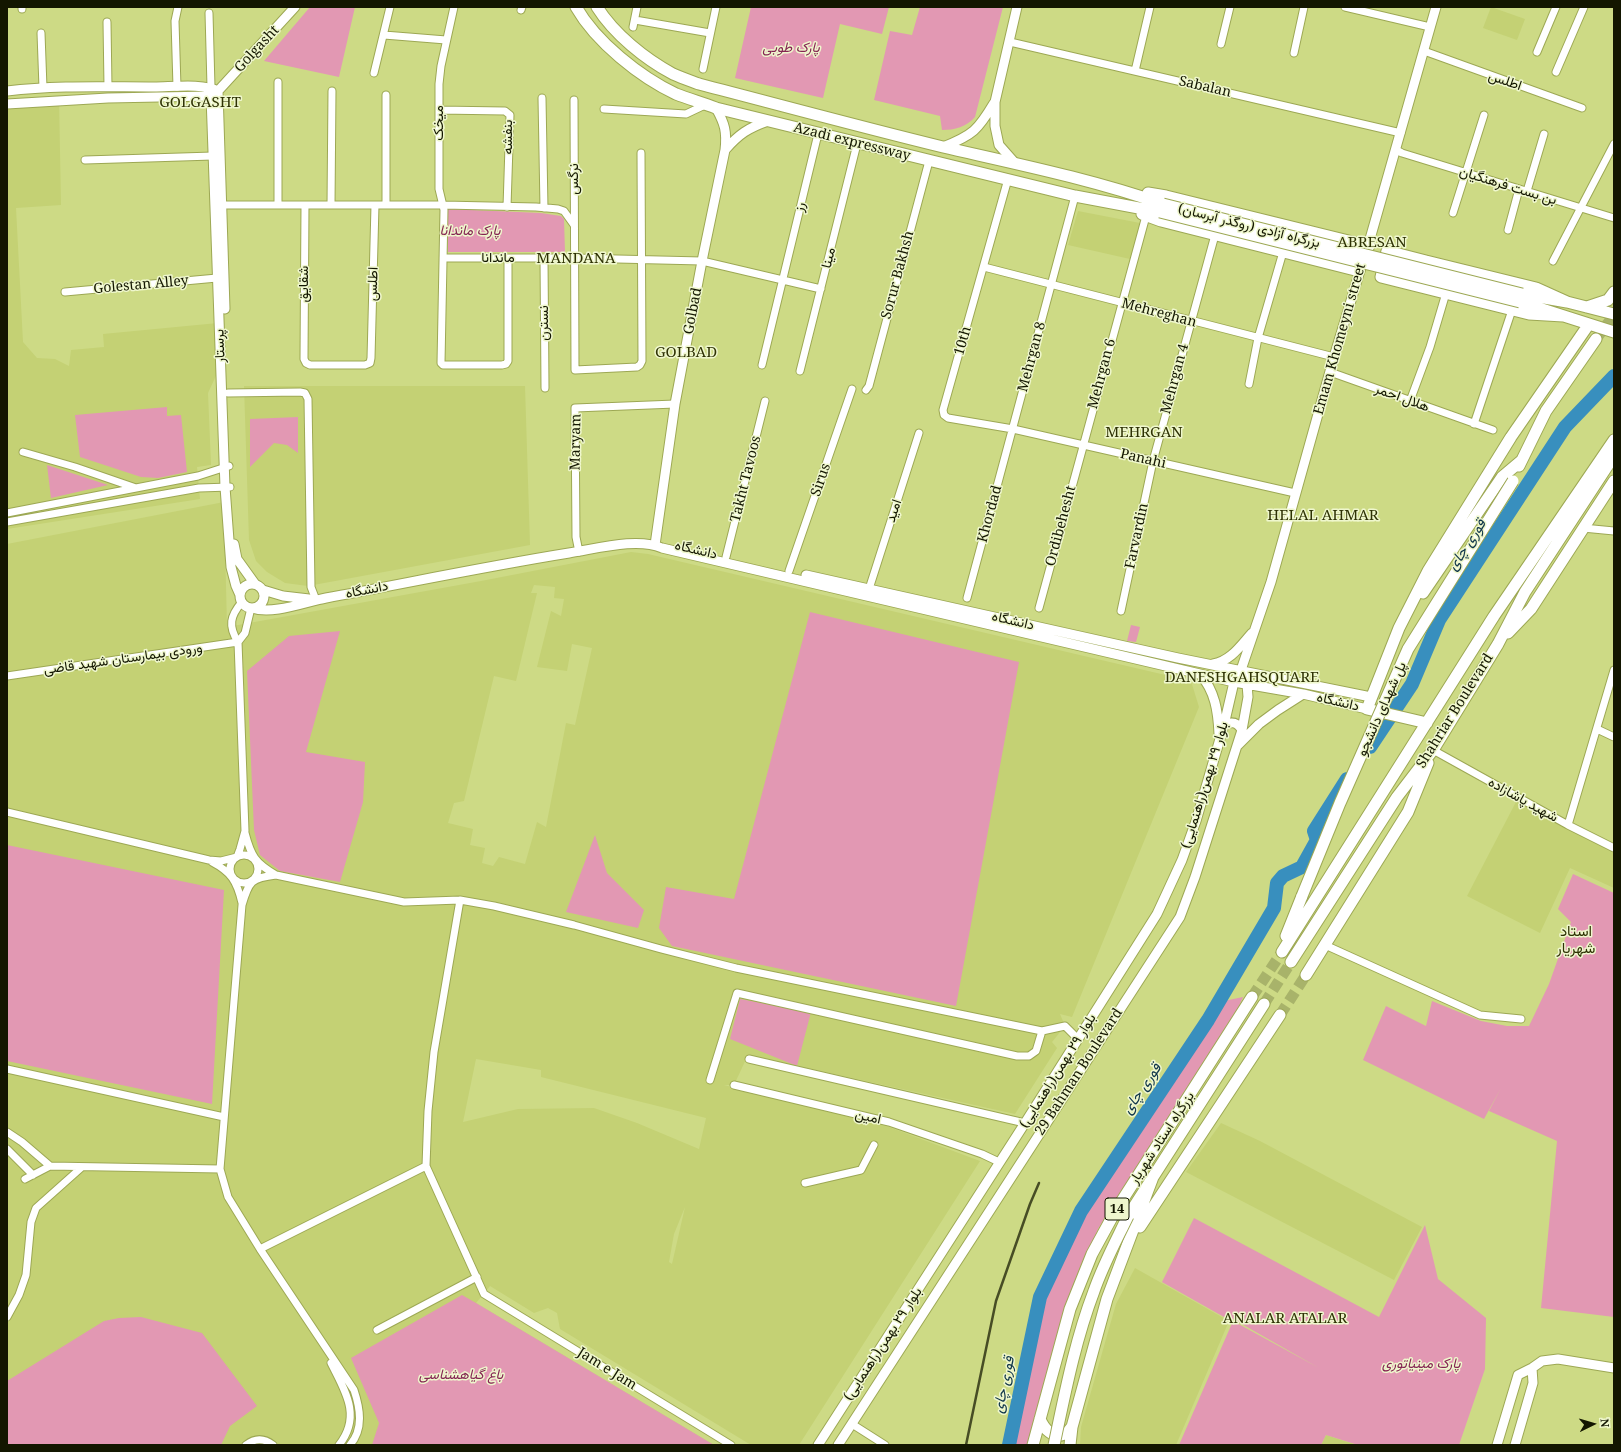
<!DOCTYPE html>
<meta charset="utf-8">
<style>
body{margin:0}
#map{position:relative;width:1621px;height:1452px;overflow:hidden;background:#cdda85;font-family:"Noto Serif",serif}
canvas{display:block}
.frame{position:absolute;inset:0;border:8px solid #131600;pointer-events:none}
.north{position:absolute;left:1573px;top:1404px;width:40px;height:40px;-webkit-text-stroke:3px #eff7cd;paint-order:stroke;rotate:85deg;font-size:11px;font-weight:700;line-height:16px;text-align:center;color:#131600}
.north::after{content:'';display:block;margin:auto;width:14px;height:18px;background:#131600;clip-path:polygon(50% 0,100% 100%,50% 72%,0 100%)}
</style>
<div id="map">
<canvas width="1621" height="1452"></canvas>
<div class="frame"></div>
<div class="north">N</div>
</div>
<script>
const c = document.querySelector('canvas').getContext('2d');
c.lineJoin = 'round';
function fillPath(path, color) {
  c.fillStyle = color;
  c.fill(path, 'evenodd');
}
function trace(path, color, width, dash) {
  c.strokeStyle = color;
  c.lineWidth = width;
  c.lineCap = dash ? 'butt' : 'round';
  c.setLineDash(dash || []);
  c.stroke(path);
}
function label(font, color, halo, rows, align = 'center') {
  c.font = font + ' "Noto Serif",Vazirmatn,serif';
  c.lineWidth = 3;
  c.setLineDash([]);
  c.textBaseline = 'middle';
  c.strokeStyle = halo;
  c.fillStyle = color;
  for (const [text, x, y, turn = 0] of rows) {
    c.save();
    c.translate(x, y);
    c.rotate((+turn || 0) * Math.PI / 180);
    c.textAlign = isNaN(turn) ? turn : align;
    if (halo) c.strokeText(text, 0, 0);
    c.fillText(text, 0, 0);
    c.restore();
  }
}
fillPath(new Path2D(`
 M 1491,7 L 1525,19 L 1517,40 L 1483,28 Z
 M 59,98 L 61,205 L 16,208 L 23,342 L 37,358 L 55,359 L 69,366 L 71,350 L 104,347 L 103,334 L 218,323 L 220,367 L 208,393 L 211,465 L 197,467 L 200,499 L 7,529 L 7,101 Z
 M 1078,211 L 1140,223 L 1130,259 L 1068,245 Z
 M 244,386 L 525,386 L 530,545 L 308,586 L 285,583 L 267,572 L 256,561 L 249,540 Z
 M 224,502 L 227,627 L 481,581 L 631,552 L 648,554 L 1191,681 L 1199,707 L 1072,1017 L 1060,1014 L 1065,1026 L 1052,1042 L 1057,1048 L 1015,1114 L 748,1055 L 734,1085 L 724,1085 L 889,1127 L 980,1161 L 799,1445 L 751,1445 L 560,1329 L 557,1313 L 548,1308 L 534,1313 L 490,1286 L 476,1303 L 714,1445 L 7,1445 L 7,544 ZM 534,585 L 555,587 L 554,598 L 564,599 L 561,616 L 551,611 L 537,667 L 567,671 L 572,644 L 592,648 L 575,725 L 566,723 L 546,827 L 537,822 L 525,864 L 499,857 L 493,866 L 482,863 L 485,848 L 470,845 L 473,829 L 448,823 L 454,803 L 464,801 L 494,676 L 516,681 L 537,593 L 531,593 ZM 476,1059 L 541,1070 L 541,1077 L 706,1118 L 699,1149 L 637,1123 L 594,1108 L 518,1109 L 463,1122 ZM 685,1207 L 672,1264 L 669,1262 L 674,1234 Z
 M 1517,800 L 1614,850 L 1614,888 L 1570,868 L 1540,933 L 1467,896 Z
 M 1221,1123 L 1260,1141 L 1422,1227 L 1394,1280 L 1186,1172 Z
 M 1135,1268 L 1229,1321 L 1176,1445 L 1080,1445 L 1081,1427 L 1116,1304 Z
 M 1326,1435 L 1344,1441 L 1358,1445 L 1321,1445 Z`), '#c4d174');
fillPath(new Path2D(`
 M 310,7 L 355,7 L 339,77 L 264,61 Z
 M 751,7 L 889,7 L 882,34 L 840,24 L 823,98 L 735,78 Z
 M 920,7 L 1003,7 L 975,117 C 966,127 955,130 942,130 L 940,116 L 874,100 L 890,31 L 912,35 Z
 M 448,209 L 541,213 L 561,216 L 564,219 L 565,252 L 448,252 Z
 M 167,407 L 167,416 L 181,415 L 187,472 L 158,478 L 141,477 L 80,457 L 75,415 Z
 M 298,417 L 298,453 L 287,445 L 274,443 L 250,467 L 250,419 Z
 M 47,465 L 108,485 L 51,498 Z
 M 810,612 L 1019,662 L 956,1006 L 672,946 L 659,928 L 666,887 L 734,899 Z
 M 1131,625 L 1140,627 L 1136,642 L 1127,641 Z
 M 340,631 L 306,752 L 365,762 L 363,802 L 340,882 L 280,871 L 260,855 L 254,830 L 247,671 L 289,636 Z
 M 595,835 L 607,873 L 644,910 L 638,928 L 566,912 Z
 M 7,845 L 224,890 L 212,1104 L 7,1061 Z
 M 1573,874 L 1614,893 L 1614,1317 L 1541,1308 L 1557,1141 L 1489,1111 L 1501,1088 L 1484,1119 L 1363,1060 L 1386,1006 L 1426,1026 L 1432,1001 L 1481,1021 L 1507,1026 L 1529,1026 L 1549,984 L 1571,922 L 1558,909 Z
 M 1243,997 L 1235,1015 L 1098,1229 L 1068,1300 L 1030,1445 L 1012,1445 L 1046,1292 L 1083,1215 L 1224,1001 Z
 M 740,999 L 811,1012 L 797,1066 L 730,1039 Z
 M 1194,1218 L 1379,1317 L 1425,1225 L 1438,1279 L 1486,1318 L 1485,1369 L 1459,1445 L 1358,1445 L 1326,1435 L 1321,1445 L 1179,1445 L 1233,1321 L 1319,1368 L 1233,1319 L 1231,1321 L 1162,1282 Z
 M 462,1295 L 476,1303 L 714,1445 L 372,1445 L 379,1423 L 351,1358 Z
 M 141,1317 L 202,1333 L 257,1406 L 230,1426 L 221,1445 L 7,1445 L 7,1381 L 104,1321 L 119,1318 Z`), '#e298b3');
trace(new Path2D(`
 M 1370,747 L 1412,684 L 1439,620 L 1565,427 L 1614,376
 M 1009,1445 L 1040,1297 L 1081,1211 L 1208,1020 L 1274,908 L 1277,883 L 1283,876 L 1302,867 L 1317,840 L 1314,831 L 1347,779`), '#388fbe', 14);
trace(new Path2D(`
 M 1596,339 L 1614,315
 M 1252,997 L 1282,952
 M 1264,1004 L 1291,962
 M 1280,1015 L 1306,975`), '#a8b36a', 11, [11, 5.5]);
const minor = new Path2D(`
 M 22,7 L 22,9
 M 454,7 L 441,66 L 439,84 L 439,189 L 444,210 L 441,363 L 443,365 L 502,365 L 506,364 L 508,361 L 508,258
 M 1345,7 L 1430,27
 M 521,10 L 522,7
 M 209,13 L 211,87
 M 635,20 L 710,33
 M 107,22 L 108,87
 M 633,27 L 637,7
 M 41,33 L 43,88
 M 384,35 L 446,40
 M 1010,42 L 1401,133
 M 1221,44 L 1230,7
 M 1424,51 L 1582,108
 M 1537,52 L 1556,7
 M 1294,53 L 1304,7
 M 703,69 L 716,7
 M 1135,71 L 1150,7
 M 1556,72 L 1584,7
 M 374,73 L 390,7
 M 177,87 L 175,21 L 178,7
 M 386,95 L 386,205
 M 542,98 L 544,208
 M 574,100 L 575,370 L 637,367 L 640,365 L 642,361 L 641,153
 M 604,109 L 686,114 L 707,104
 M 439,110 L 505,111 L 510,115 L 507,207
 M 1396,150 L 1402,153 L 1614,218
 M 85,160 L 213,156
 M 1008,179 L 943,410 L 944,415 L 948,418 L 1013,429 L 1295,493
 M 1527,191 L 1544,134
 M 221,205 L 443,205 L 536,207 L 558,209 L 564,211 L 574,225
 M 278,205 L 278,82
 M 305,205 L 304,359 L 306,363 L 310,365 L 365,365 L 370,363 L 371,358 L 375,205
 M 331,205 L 332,91
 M 1453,213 L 1484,115
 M 1508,230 L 1519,189
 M 443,258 L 575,258 L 702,261 L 821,289
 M 544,258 L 545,388
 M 1553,261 L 1614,144
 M 984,267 L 1334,357
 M 65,292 L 217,278
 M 762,365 L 818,134
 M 800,371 L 857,144
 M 1330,372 L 1493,430
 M 1249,384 L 1258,338 L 1283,252
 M 866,390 L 869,386 L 929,161
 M 228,393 L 300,392 L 305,393 L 308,399 L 311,587 L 316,600
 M 1410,401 L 1430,347 L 1446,293
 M 1474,424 L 1512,310
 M 23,452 L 75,467 L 136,488
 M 7,513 L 198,476 L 229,466
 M 7,522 L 199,488 L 230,487
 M 1583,528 L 1614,531
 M 579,552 L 576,537 L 575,408 L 675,404
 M 726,557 L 765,401
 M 789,571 L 852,389
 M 869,589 L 919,433
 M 967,598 L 1075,196
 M 1039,608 L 1146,216
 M 1121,611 L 1153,461 L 1215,235
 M 238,642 L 245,633 L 251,608
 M 7,676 L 238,642
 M 1597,729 L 1614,737
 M 1433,750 L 1568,825 L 1614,848
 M 7,812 L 209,860 L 221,861 L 237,857 L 240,849 L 245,831 L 238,642 C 228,626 230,616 242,602
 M 1568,825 L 1614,670
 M 245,833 C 251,856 255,863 276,875
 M230 869a14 14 0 1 1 28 0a14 14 0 1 1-28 0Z
 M 212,862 C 231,872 237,881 242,903
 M 1325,945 L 1480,1015 L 1521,1019
 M 749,1059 L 1025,1123
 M 7,1069 L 224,1117
 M 710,1080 L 737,993 L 1017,1056 L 1029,1056 L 1036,1051 L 1042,1031
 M 734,1085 L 889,1122 L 982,1154 L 999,1162
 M 7,1132 L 22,1142 L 50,1166
 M 7,1149 L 33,1175
 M 426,1166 L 484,1294 L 731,1445
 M 25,1179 L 50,1166 L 220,1169
 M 805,1183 L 861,1170 L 874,1145
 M 260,1249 L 426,1166 L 428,1111 L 434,1052 L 460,900
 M 7,1317 L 19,1295 L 26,1275 L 31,1222 L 36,1208 L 82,1167
 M 377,1330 L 477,1277
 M 331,1363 C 345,1391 362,1416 339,1445
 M 852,1424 L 885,1445
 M 246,1445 C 255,1438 264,1438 273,1445
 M 350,1445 C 364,1429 360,1408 354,1390 L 260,1249 L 228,1197 L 220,1169 L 242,905 C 249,881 251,878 276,875 L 404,902 L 460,900 L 494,906 L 574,925 L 661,949 L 736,968 L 1042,1031 L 1065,1026 L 1078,1039`);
const major = new Path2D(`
 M 7,91 C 56,85 105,87 154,87 C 172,87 203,83 218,91
 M 218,91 L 225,309
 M 211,96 L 225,487 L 231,567 L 236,586 L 240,595
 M 7,104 L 108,98 L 211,96 L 218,91 L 295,7
 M 943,147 C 973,135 978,130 994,103
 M 725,150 C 739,134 748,128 768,121
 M 1014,162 L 999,145 L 995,126 L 995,102 L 1017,7
 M 1366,253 L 1436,7
 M 234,544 L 237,559 L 255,584
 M 655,545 L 675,404 L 702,261 L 725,150 C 727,132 725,124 716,108
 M 806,575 L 1178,658 L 1371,697
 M240 596a12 12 0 1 1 24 0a12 12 0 1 1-24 0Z
 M 263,590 L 283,596 L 309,599
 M 252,608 C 273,615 305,602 326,598 C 407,583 488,566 569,553 C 596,549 637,537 662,548 L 1234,682 L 1303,694 L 1367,709
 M 1213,664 C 1231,661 1241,645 1252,633
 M 1200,674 C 1215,691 1218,711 1219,734
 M 1224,725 C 1232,721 1237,722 1242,730
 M 1237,746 L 1259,724 L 1278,710 L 1303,694
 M 818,1445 L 1025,1123 L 1157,914 L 1182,860 L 1196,821 L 1224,725 L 1234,682 L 1241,670 L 1271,582 L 1334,357 L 1362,264
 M 838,1445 L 1180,917 L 1195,877 L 1242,730 L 1248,697 L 1247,684 L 1245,679
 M 1497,1445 L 1518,1375 L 1532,1368 L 1542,1361 L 1558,1359 L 1614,1368
 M 1515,1445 L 1533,1383 L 1532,1368`);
const highway = new Path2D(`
 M 576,7 C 596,42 640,77 676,94 C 689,99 703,103 716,108 L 1075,196 L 1160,212
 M 597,7 C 614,34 645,59 673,74 C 682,78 691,81 699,84 C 780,105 861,127 943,147 C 1017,164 1091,179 1163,204
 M 1148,193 L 1166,196 L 1369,246
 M 1142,214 L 1161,221 L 1359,271
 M 1420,261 L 1426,261 L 1536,288 L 1567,302
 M 1426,261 L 1387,251 L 1381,277 L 1529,314 L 1563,316
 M 1522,294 L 1567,302 L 1614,314
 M 1520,302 L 1614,332
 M 1587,307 L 1608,300 L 1614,292
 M 1519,466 L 1546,411 L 1596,339
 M 1423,593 L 1502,477 L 1521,461
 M 1508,633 L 1531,609 L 1614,481
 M 1427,723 L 1367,709 L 1399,628 L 1428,571 L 1511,437 L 1589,324
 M 1286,936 L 1302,896
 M 1282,952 L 1494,616 L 1614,440
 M 1291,962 L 1397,797 L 1433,750 L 1498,644 L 1525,592 L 1614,456
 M 1306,975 L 1408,812 L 1428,763
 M 1128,1216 L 1264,1004
 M 1140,1227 L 1280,1015
 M 1040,1419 C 1044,1429 1053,1439 1065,1434 C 1067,1433 1070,1429 1072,1427
 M 1033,1445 L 1070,1309 L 1092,1254 L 1116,1210 L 1252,997
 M 1070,1445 L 1072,1427 L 1107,1299 L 1153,1177`);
trace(minor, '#9da854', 9);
trace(major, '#9da854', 11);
trace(highway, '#9da854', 13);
trace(minor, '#fff', 7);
trace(major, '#fff', 9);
trace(highway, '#fff', 11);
trace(new Path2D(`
 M 966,1445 L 996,1301 L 1030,1204 L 1039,1183`), '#474d25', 2.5);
const highwayBridge = new Path2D(`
 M 1163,204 L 1522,294
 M 1160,212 L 1520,302
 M 1302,896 L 1340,803 L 1408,649 L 1513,481
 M 1054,1445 C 1065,1393 1075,1341 1094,1291 C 1103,1265 1116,1241 1128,1216`);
trace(highwayBridge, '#9da854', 13, []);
trace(highwayBridge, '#fff', 11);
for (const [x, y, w] of [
 [1117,1209,24]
]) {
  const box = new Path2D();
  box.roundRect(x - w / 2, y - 11, w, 22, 3);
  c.fillStyle = '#eff7cd';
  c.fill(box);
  trace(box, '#131600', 1);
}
label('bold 13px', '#131600', null, [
 ["14",1117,1209]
]);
label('italic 14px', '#842452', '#eff7cd', [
 ["پارک طوبی",791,48],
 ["پارک ماندانا",470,231],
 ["پارک مینیاتوری",1421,1364],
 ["باغ گیاهشناسی",461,1375]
]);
label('14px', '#131600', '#eff7cd', [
 ["Golgasht",257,49,-47],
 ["اطلس",1505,81,19],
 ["Sabalan",1205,87,13],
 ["میخک",439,123,-90],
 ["بنفشه",508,137,-90],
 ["Azadi expressway",852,142,14],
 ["نرگس",574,179,-90],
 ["بن بست فرهنگیان",1508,186,17],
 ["رز",800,207,-76],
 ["بزرگراه آزادی (روگذر آبرسان)",1249,226,14],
 ["ماندانا",498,258],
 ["مینا",829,258,-76],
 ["Sorur Bakhsh",898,275,-75],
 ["شقایق",304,284,-90],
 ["اطلس",373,284,-88],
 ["Golestan Alley",141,285,-5],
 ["Golbad",693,311,-79],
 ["Mehreghan",1159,313,15],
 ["نسترن",544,323,-90],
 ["Emam Khomeyni street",1340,339,-74],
 ["10th",963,341,-74],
 ["پرستار",220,346,-92],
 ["Mehrgan 8",1032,357,-75],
 ["Mehrgan 6",1102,374,-75],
 ["Mehrgan 4",1175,379,-75],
 ["هلال احمر",1402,398,20],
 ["Maryam",576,442,-89],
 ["Panahi",1143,459,13],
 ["Takht Tavoos",746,479,-76],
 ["Sirus",821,480,-71],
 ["امید",894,511,-72],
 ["Khordad",990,514,-75],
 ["Ordibehesht",1061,526,-75],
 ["Farvardin",1137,536,-78],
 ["دانشگاه",696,550,13],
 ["دانشگاه",367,590,-11],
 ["دانشگاه",1013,621,13],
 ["ورودی بیمارستان شهید قاضی",123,659,-8],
 ["دانشگاه",1338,702,13],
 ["پل شهدای دانشجو",1382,709,-66],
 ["Shahriar Boulevard",1455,711,-58],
 ["بلوار ٢٩ بهمن(راهنمایی)",1205,785,-73],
 ["شهید پاشازاده",1523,800,29],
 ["بلوار ٢٩ بهمن(راهنمایی)",1058,1071,-58],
 ["29 Bahman Boulevard",1079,1072,-57],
 ["امین",868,1117,13],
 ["بزرگراه استاد شهریار",1162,1138,-57],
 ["بلوار ٢٩ بهمن(راهنمایی)",883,1344,-57],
 ["Jam e Jam",607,1369,32]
]);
label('15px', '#2e3204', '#eff7cd', [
 ["GOLGASHT",200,103],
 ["ABRESAN",1372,243],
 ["MANDANA",576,259],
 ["GOLBAD",686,353],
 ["MEHRGAN",1144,433],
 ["HELAL AHMAR",1323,516],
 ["DANESHGAHSQUARE",1242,678],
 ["استاد",1576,932],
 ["شهریار",1576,949],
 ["ANALAR ATALAR",1285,1319]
]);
label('italic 15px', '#0f3549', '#eff7cd', [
 ["قوری چای",1467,545,-57],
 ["قوری چای",1142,1089,-56],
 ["قوری چای",1004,1385,-78]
]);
</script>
